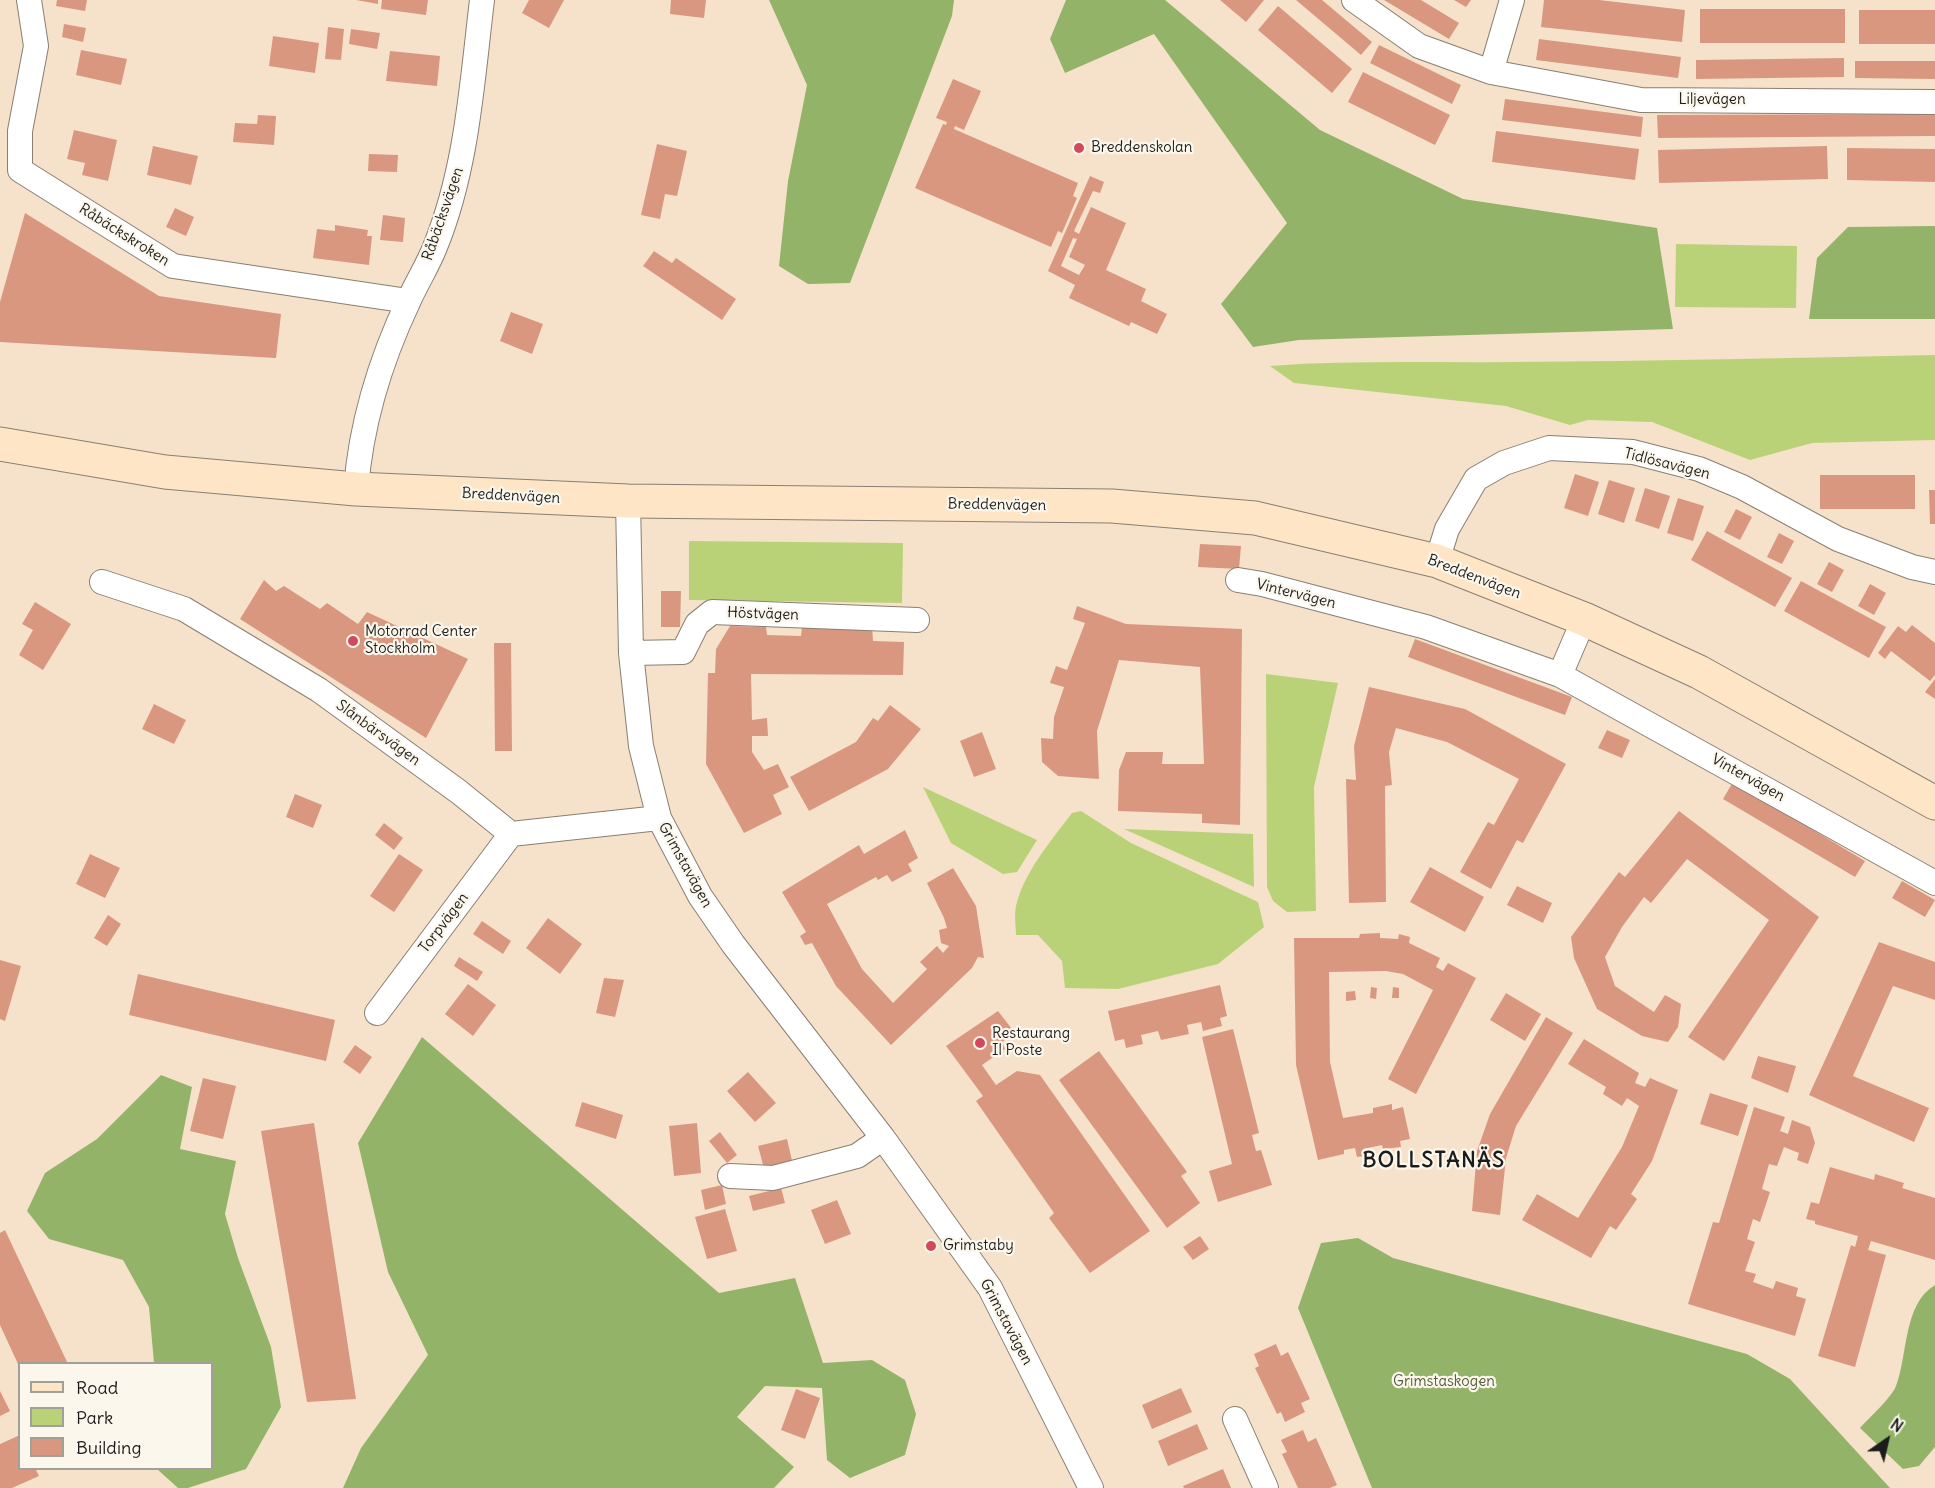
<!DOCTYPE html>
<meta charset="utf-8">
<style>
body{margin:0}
#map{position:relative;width:1935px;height:1488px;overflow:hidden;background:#f6e2ca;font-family:Delius,sans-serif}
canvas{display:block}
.legend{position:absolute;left:18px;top:1362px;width:195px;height:108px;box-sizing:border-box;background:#fbf7ec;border:2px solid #a29f99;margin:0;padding:8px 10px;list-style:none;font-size:18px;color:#1c1c1c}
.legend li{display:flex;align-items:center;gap:12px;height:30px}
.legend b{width:30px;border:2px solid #a29f99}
.north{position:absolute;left:1857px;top:1410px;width:60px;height:60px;-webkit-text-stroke:4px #fbf7ec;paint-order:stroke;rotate:34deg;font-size:16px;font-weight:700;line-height:24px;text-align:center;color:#1c1c1c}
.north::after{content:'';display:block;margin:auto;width:21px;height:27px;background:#1c1c1c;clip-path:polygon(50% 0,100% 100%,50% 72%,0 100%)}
</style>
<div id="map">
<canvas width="1935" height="1488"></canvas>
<ul class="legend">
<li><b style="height:8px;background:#fde5c5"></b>Road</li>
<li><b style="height:16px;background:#bad277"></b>Park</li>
<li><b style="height:16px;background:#da9780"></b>Building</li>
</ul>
<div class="north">N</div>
</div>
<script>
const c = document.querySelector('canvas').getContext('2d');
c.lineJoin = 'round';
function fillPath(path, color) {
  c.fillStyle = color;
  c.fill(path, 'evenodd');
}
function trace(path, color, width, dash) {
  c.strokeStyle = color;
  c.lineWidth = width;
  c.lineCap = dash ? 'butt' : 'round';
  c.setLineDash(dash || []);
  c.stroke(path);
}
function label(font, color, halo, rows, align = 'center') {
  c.font = font + ' Delius,sans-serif';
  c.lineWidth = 4.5;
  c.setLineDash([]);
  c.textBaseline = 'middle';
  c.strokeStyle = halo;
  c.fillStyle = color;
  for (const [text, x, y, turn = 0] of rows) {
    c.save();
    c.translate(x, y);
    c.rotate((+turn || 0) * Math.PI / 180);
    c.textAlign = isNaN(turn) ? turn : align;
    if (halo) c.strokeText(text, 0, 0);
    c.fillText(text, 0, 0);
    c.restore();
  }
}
fillPath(new Path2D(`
 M 1676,244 L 1797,246 L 1796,308 L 1675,307 Z
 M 1935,355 L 1935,440 L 1812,443 L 1750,460 L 1652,422 L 1588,420 L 1570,425 L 1506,406 L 1294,383 L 1270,366 C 1351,360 1431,363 1512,362 C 1653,361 1794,358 1935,355 Z
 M 689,541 L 903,543 L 902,603 L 689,600 Z
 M 1266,674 L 1338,683 L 1314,787 L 1316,911 L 1287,912 L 1273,901 L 1267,887 Z
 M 923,787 L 1037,840 L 1017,872 L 1003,874 L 951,843 Z
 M 1081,811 L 1131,843 L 1258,902 L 1264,927 L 1218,964 L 1118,989 L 1065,988 L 1062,961 L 1038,935 L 1016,935 C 1016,926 1014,915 1016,906 C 1024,872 1051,841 1072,813 Z
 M 1124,829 L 1253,834 L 1254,887 Z`), '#bad277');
fillPath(new Path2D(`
 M 769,0 L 954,0 L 952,16 L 850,283 L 808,284 L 779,266 L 788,181 L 807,85 Z
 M 1066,0 L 1165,0 L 1320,130 L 1463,199 L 1657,228 L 1673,329 L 1299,340 L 1253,347 L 1221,304 L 1287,223 L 1154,34 L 1065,73 L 1050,39 Z
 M 1935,226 L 1935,319 L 1809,319 L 1817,258 L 1848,227 Z
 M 422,1037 L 719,1293 L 795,1278 L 823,1363 L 872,1360 L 905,1380 L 916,1414 L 905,1455 L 850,1478 L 827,1460 L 822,1388 L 765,1386 L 737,1417 L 794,1467 L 774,1488 L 343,1488 L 361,1448 L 428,1355 L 388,1272 L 358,1143 Z
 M 161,1075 L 192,1087 L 180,1149 L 236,1161 L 225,1214 L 238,1258 L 271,1347 L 281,1407 L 246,1469 L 188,1488 L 178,1488 L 157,1469 L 212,1468 L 212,1364 L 154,1363 L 149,1307 L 123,1260 L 49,1239 L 27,1211 L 45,1173 L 97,1139 Z
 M 1358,1238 L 1393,1258 L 1747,1354 L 1790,1379 L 1890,1488 L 1372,1488 L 1298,1308 L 1321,1243 Z
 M 1935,1285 L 1935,1447 L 1919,1466 L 1903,1469 L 1860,1428 C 1869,1418 1892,1397 1896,1386 C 1908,1355 1903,1304 1935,1285 Z`), '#93b468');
fillPath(new Path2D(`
 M 57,0 L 87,0 L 85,11 L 56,6 Z
 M 356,0 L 378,0 L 378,4 Z
 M 382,0 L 428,0 L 426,15 L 381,9 Z
 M 529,0 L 564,0 L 549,28 L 522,13 Z
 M 671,0 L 706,0 L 704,18 L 670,14 Z
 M 1220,0 L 1264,0 L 1246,22 Z
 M 1296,0 L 1322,0 L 1372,42 L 1361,55 Z
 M 1384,0 L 1421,0 L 1459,23 L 1449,39 Z
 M 1454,0 L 1471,0 L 1466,7 Z
 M 1544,0 L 1599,0 L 1685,10 L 1682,42 L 1541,27 Z
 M 1278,6 L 1352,69 L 1332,93 L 1258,30 Z
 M 1700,9 L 1845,9 L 1845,43 L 1700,43 Z
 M 1859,10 L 1935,10 L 1935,44 L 1859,44 Z
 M 64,24 L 86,28 L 83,42 L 62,37 Z
 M 328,27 L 344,29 L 341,60 L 325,59 Z
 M 351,29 L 380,33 L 377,49 L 349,44 Z
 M 273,36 L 319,43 L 315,73 L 269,66 Z
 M 1539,39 L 1681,57 L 1678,78 L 1536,60 Z
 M 1379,45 L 1461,85 L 1452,104 L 1370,63 Z
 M 81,50 L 127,59 L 121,85 L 76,75 Z
 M 390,51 L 440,56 L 437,86 L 386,81 Z
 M 1844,58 L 1844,77 L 1696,79 L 1696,60 Z
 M 1855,61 L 1935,61 L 1935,79 L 1855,78 Z
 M 1363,72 L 1450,115 L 1435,145 L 1348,102 Z
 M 953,79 L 981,91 L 964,130 L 955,126 L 954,129 L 1078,183 L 1073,196 L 1077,198 L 1062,233 L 1058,231 L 1051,247 L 915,188 L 943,124 L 946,125 L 947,122 L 936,118 Z
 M 1505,99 L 1643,117 L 1641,137 L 1502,120 Z
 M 1935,114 L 1935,136 L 1658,138 L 1657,115 Z
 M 258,115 L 276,116 L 274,145 L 233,142 L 235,123 L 257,124 Z
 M 74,130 L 117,140 L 108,181 L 82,175 L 85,163 L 67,159 Z
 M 1496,131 L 1639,149 L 1635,180 L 1492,162 Z
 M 657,144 L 687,151 L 677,196 L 665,194 L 660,219 L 641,215 Z
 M 153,146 L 198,156 L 191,185 L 147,175 Z
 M 1827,146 L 1828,179 L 1659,183 L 1658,150 Z
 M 1847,148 L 1935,149 L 1935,182 L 1847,180 Z
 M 369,154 L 398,155 L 397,172 L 368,171 Z
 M 1090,176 L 1104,182 L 1100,193 L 1093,191 L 1074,231 L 1079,234 L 1091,207 L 1126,223 L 1106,270 L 1146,289 L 1141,301 L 1167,314 L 1157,334 L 1131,322 L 1129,326 L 1069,298 L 1075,285 L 1048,271 ZM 1073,238 L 1077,239 L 1069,257 L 1085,265 L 1079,275 L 1061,266 Z
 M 175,208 L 194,217 L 186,236 L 166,227 Z
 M 25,213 L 159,296 L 281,314 L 276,358 L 0,342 L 0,302 Z
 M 383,215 L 405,218 L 403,242 L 380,240 Z
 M 335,225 L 368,230 L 367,236 L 372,236 L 369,265 L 313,258 L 317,229 L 335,231 Z
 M 654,251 L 672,263 L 676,258 L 736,299 L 722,320 L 643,266 Z
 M 511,312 L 543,324 L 532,354 L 500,341 Z
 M 1575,474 L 1599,482 L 1588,516 L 1564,508 Z
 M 1820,475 L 1915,475 L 1915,509 L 1820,509 Z
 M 1609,480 L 1635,488 L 1624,523 L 1598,514 Z
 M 1645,488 L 1670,496 L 1659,529 L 1635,521 Z
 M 1929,490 L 1935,490 L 1935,524 L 1930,524 Z
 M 1678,498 L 1704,506 L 1693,541 L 1667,533 Z
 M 1736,509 L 1752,517 L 1740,540 L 1724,532 Z
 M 1707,531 L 1792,578 L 1775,607 L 1691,560 Z
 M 1779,533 L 1794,541 L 1782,564 L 1767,557 Z
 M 1200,544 L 1241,546 L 1239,569 L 1198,567 Z
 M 1829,562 L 1844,570 L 1832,592 L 1817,584 Z
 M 264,580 L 276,591 L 284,586 L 320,609 L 327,603 L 358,624 L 367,612 L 468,659 L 426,738 L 240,619 Z
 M 1801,581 L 1886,627 L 1869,658 L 1784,611 Z
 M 1870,584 L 1886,593 L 1874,615 L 1858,606 Z
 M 661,591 L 681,591 L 680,627 L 661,627 Z
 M 35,602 L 71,624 L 43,670 L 19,655 L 33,630 L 22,624 Z
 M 1077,606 L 1126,624 L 1242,629 L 1240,825 L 1202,823 L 1202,814 L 1118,811 L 1119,770 L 1126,752 L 1163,752 L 1162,764 L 1204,764 L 1200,667 L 1119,660 L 1097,731 L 1099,779 L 1058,776 L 1042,762 L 1041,738 L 1053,739 L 1054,717 L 1064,687 L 1050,683 L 1056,666 L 1067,670 L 1085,623 L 1073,619 Z
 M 1912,625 L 1935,643 L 1935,675 L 1930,681 L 1891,651 L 1885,659 L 1878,653 L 1898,626 L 1906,632 Z
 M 730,626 L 766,627 L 767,635 L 801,636 L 802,627 L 872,627 L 873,641 L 904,642 L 903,675 L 751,674 L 752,720 L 767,718 L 768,736 L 752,736 L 752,752 L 764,770 L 778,764 L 789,787 L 773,795 L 782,814 L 744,833 L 706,764 L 708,673 L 715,673 L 716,649 Z
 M 1415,639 L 1572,697 L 1565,715 L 1408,657 Z
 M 494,643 L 511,643 L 512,751 L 495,751 Z
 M 1935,679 L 1935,699 L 1925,692 Z
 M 1369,687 L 1465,709 L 1566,764 L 1523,843 L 1517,840 L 1491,889 L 1460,872 L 1488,822 L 1494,825 L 1519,779 L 1447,742 L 1396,728 L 1389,752 L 1392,785 L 1385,786 L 1386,902 L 1349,903 L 1346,779 L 1356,780 L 1354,746 Z
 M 154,704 L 186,720 L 174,744 L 142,729 Z
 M 890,705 L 921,729 L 888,769 L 809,811 L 790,777 L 856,742 L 873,718 L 878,721 Z
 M 1607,730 L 1630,740 L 1622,758 L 1598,748 Z
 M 982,732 L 996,769 L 974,777 L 960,741 Z
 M 1733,782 L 1865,861 L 1855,877 L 1723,799 Z
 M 295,794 L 322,805 L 313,828 L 286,817 Z
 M 1679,811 L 1819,917 L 1724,1061 L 1688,1037 L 1769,920 L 1687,859 L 1651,903 L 1644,897 L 1622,927 L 1605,957 L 1615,986 L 1654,1012 L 1665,995 L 1681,1004 L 1678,1027 L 1668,1042 L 1642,1036 L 1597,1009 L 1574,958 L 1571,937 L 1619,872 L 1625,877 Z
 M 384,823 L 403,838 L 394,850 L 375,835 Z
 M 905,830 L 918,858 L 908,864 L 912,871 L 892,882 L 887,875 L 878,880 L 876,877 L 827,904 L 862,969 L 893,1003 L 927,969 L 920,962 L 937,946 L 943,953 L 949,946 L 941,943 L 939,930 L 947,928 L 944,918 L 927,883 L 953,868 L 976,906 L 984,958 L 978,957 L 972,968 L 891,1045 L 836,986 L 812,943 L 805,945 L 800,936 L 806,932 L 782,892 L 859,845 L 864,854 Z
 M 90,854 L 120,868 L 105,898 L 76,884 Z
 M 399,854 L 423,870 L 394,912 L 370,896 Z
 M 1430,867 L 1484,897 L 1465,932 L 1410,902 Z
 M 1902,881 L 1935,900 L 1925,917 L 1892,898 Z
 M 1517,886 L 1552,903 L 1543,923 L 1507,905 Z
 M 108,915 L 121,924 L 107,946 L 94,938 Z
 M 548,918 L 582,944 L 560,974 L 526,948 Z
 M 482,921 L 511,941 L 503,954 L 473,934 Z
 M 1380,933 L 1380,938 L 1398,939 L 1399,934 L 1410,937 L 1409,943 L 1440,958 L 1436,967 L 1443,971 L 1448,963 L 1476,978 L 1416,1094 L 1388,1079 L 1433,990 L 1403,974 L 1386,971 L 1329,972 L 1330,1062 L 1343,1118 L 1373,1113 L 1373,1108 L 1392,1104 L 1392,1110 L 1403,1107 L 1410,1139 L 1400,1141 L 1401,1147 L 1383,1149 L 1382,1145 L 1363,1149 L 1364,1156 L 1357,1157 L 1355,1148 L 1344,1150 L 1344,1154 L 1318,1160 L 1296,1065 L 1294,938 L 1359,938 L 1360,934 Z
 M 1879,942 L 1935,962 L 1935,1000 L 1893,986 L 1853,1076 L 1929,1108 L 1914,1142 L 1809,1095 Z
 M 459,957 L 483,972 L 477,981 L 454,966 Z
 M 0,960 L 21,966 L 5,1021 L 0,1019 Z
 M 138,974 L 335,1020 L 326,1061 L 129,1015 Z
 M 604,978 L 624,980 L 615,1017 L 596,1013 Z
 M 468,984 L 496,1005 L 473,1036 L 445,1014 Z
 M 1220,985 L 1227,1016 L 1220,1018 L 1222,1026 L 1203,1031 L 1201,1022 L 1187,1025 L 1189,1034 L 1161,1040 L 1158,1031 L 1141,1035 L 1143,1044 L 1126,1048 L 1124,1039 L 1115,1041 L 1108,1011 Z
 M 1371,987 L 1377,988 L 1376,999 L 1370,998 Z
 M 1393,987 L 1399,988 L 1399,998 L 1392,998 Z
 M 1355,991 L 1356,1000 L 1346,1001 L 1346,992 Z
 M 1506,993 L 1541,1014 L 1525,1041 L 1490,1020 Z
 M 998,1011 L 1015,1033 L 1002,1042 L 1005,1049 L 982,1065 L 996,1085 L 1017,1071 L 1040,1075 L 1150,1231 L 1090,1273 L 1049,1218 L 1054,1213 L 976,1101 L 983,1096 L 946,1046 Z
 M 1546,1017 L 1573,1033 L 1516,1126 L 1506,1158 L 1500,1215 L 1472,1211 L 1477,1151 L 1490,1114 Z
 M 1233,1029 L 1259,1133 L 1252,1135 L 1256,1151 L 1261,1150 L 1272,1185 L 1218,1202 L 1209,1171 L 1232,1164 L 1202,1037 Z
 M 1584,1039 L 1639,1073 L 1635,1083 L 1645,1087 L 1650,1078 L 1678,1090 L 1652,1161 L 1631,1194 L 1637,1199 L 1616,1230 L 1610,1226 L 1591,1258 L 1522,1220 L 1537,1194 L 1578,1218 L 1622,1147 L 1639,1106 L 1627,1098 L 1622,1106 L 1603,1094 L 1606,1087 L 1568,1064 Z
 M 355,1045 L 372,1057 L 360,1074 L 343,1062 Z
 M 1099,1051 L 1187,1172 L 1181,1176 L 1200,1203 L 1167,1228 L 1059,1080 Z
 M 1758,1056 L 1796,1066 L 1788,1093 L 1751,1078 Z
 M 748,1072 L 776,1103 L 755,1122 L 727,1091 Z
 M 203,1078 L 236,1086 L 223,1139 L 190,1131 Z
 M 1710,1093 L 1748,1105 L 1738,1136 L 1700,1124 Z
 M 582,1102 L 623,1115 L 616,1139 L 575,1126 Z
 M 1754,1107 L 1785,1117 L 1780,1131 L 1788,1134 L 1792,1120 L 1810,1127 L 1815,1143 L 1808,1164 L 1797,1160 L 1799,1153 L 1784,1147 L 1777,1166 L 1769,1164 L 1762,1189 L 1770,1192 L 1760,1222 L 1753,1219 L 1747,1239 L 1755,1242 L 1745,1271 L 1756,1274 L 1753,1282 L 1773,1289 L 1776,1281 L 1798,1288 L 1796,1296 L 1806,1299 L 1795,1336 L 1688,1304 L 1713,1222 L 1719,1223 Z
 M 314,1123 L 356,1399 L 307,1402 L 261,1131 Z
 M 697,1123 L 701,1173 L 674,1176 L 669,1126 Z
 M 720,1132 L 737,1155 L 727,1163 L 709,1141 Z
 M 787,1139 L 793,1165 L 765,1172 L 758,1146 Z
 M 1830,1167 L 1874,1180 L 1875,1174 L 1904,1183 L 1902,1188 L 1935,1198 L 1935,1260 L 1871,1241 L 1868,1250 L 1886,1255 L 1855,1367 L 1818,1356 L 1851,1245 L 1855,1247 L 1858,1236 L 1815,1224 L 1815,1221 L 1806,1219 L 1811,1202 L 1819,1204 Z
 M 722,1185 L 726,1204 L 705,1210 L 701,1190 Z
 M 781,1188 L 785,1203 L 753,1211 L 749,1196 Z
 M 837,1200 L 851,1234 L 825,1244 L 811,1210 Z
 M 725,1209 L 737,1251 L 707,1259 L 695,1217 Z
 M 5,1230 L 68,1364 L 18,1364 L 0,1325 L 0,1233 Z
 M 1200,1236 L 1209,1249 L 1193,1260 L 1183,1247 Z
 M 1276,1344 L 1281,1356 L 1288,1352 L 1310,1399 L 1301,1403 L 1305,1412 L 1285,1422 L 1281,1412 L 1277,1414 L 1255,1368 L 1259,1366 L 1254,1354 Z
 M 1181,1388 L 1192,1412 L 1152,1429 L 1142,1405 Z
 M 796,1389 L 820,1398 L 805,1439 L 781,1430 Z
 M 0,1391 L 10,1411 L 0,1416 Z
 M 1197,1424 L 1208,1449 L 1168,1466 L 1158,1441 Z
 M 1303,1430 L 1308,1442 L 1316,1438 L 1337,1485 L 1330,1488 L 1298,1488 L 1282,1454 L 1287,1452 L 1281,1440 Z
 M 20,1435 L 20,1468 L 35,1468 L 39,1476 L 12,1488 L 0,1488 L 0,1444 Z
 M 1223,1469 L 1231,1488 L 1184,1488 L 1183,1486 Z`), '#da9780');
const street = new Path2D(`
 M 29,0 L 36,46 L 20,131 L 20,170 L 173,266 L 408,301
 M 1354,0 L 1419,46 L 1491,72 L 1641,100 L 1935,102
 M 1491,72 L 1512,0
 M 356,489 C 361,423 381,359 409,300 C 417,282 428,265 435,247 C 467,169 472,83 482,0
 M 628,501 L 631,653 L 641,746 L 659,818 L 700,896 L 733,944 L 883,1138 L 990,1288 L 1091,1488
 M 1437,561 L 1447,529 L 1476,479 L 1504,463 L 1549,448 L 1633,452 L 1699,469 L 1742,487 L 1838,539 L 1912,567 L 1935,572
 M 1238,580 L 1262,584 L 1426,627 L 1560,675 L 1935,883
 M 102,582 L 184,609 L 319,690 L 459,792 L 511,834 L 659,818
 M 631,653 L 683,652 L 697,624 L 712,612 L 917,620
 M 1560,675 L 1584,619
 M 377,1013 L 511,834
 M 730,1176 L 773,1178 L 857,1156 L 883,1138
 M 1235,1419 L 1266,1488`);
const secondary = new Path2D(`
 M 0,444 L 165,472 L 356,489 L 628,501 L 1112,506 L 1255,518 L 1437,561 L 1584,619 L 1699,672 L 1935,803`);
trace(street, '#897f73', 26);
trace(secondary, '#897f73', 35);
trace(street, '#fff', 24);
trace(secondary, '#fde5c5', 33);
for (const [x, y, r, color] of [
 [1079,148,6,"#d1495b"],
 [353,641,6,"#d1495b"],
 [980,1043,6,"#d1495b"],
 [931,1246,6,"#d1495b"]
]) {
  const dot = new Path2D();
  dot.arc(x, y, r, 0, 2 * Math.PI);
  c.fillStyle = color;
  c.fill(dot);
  trace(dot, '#fbf7ec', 2);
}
label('15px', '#1c1c1c', '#fbf7ec', [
 ["Liljevägen",1712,100],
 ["Råbäcksvägen",443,214,-71],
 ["Råbäckskroken",124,235,32],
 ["Tidlösavägen",1667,464,14],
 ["Breddenvägen",511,496,3],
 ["Breddenvägen",997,505,1],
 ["Breddenvägen",1474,577,21],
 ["Vintervägen",1296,594,14],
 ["Höstvägen",763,614,2],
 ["Slånbärsvägen",378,733,36],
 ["Vintervägen",1748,778,29],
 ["Grimstavägen",685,865,61],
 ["Torpvägen",444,923,-53],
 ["Grimstavägen",1006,1322,62]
]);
label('15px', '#1c1c1c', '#fbf7ec', [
 ["Breddenskolan",1091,148],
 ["Motorrad Center",365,632],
 ["Stockholm",365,649],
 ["Restaurang",992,1034],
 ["Il Poste",992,1051],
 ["Grimstaby",943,1246]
], 'left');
label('15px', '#535c3c', '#fbf7ec', [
 ["Grimstaskogen",1444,1382]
]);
c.letterSpacing = '1.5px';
label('bold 21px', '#1c1c1c', '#fbf7ec', [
 ["BOLLSTANÄS",1434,1161]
]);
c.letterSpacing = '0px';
</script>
